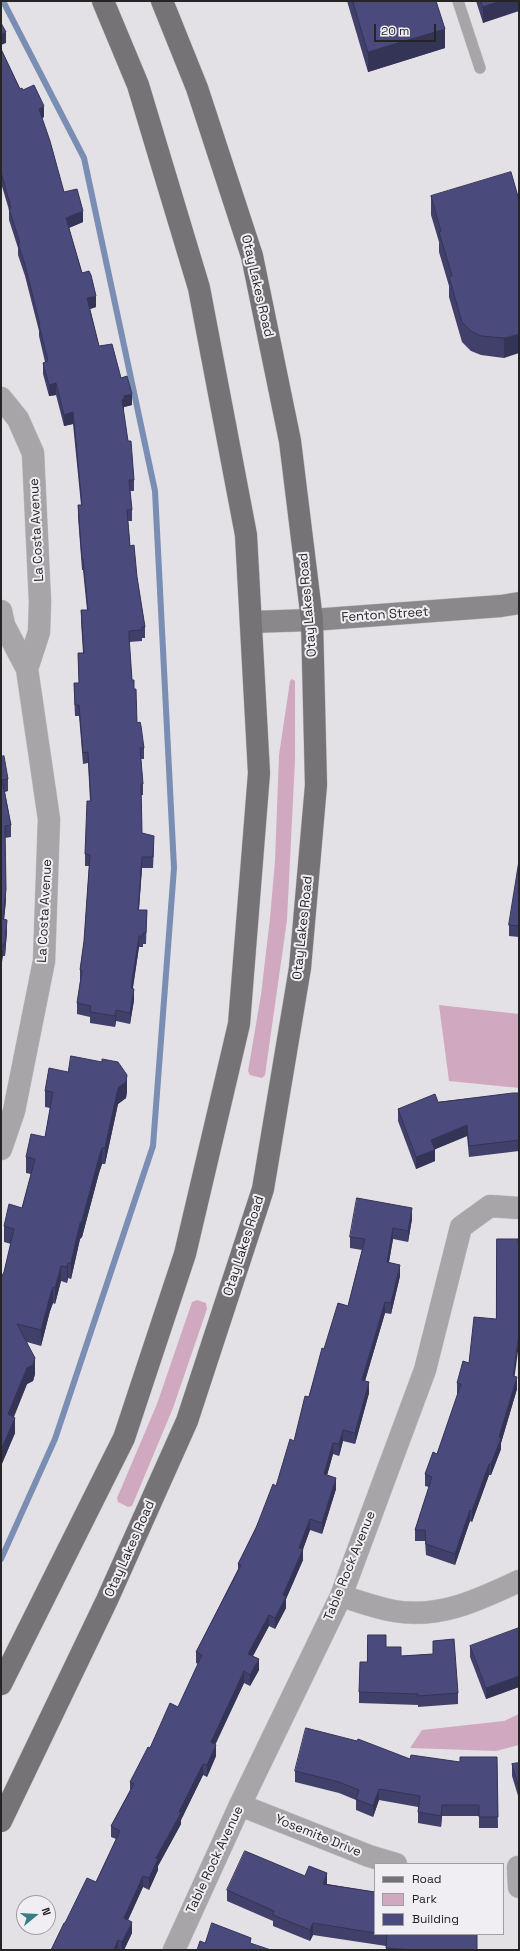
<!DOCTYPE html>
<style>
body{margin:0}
#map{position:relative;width:520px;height:1951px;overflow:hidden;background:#e3e1e6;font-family:"Space Grotesk",sans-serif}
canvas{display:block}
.frame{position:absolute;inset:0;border:2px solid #252526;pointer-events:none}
.legend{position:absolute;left:374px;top:1863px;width:130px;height:72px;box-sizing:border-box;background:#f0eef3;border:1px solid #9f9ea1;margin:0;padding:5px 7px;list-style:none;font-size:12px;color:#252526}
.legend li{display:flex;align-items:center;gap:8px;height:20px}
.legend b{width:20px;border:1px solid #9f9ea1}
.north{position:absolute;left:16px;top:1895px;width:40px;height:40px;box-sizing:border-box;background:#f0eef3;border:1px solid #9f9ea1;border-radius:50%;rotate:72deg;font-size:11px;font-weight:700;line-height:16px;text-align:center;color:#252526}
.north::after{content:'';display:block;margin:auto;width:14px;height:18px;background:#367e86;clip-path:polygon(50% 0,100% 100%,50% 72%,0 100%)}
.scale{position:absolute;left:374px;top:24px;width:62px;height:18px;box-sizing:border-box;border:2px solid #252526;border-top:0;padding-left:5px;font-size:12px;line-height:14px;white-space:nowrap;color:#252526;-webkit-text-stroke:3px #f0eef3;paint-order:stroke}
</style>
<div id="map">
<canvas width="520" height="1951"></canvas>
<div class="frame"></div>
<ul class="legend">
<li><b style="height:5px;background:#767376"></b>Road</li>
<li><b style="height:11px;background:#d0a9c0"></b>Park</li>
<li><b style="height:11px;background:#4b4a7c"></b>Building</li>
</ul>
<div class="north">N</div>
<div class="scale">20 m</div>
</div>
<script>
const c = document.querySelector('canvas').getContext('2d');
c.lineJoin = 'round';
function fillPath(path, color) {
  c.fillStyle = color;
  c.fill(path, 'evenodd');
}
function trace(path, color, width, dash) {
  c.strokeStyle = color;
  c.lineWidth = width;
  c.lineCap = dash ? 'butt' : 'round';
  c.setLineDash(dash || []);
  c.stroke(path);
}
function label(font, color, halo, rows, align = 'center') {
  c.font = font + ' "Space Grotesk",sans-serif';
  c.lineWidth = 4;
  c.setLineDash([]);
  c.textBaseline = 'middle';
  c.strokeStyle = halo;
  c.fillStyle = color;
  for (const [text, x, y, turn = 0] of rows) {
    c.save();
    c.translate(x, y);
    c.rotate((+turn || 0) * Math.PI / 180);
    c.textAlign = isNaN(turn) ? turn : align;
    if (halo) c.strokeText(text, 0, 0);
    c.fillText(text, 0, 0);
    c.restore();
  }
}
fillPath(new Path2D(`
 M 292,679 L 295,681 L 295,760 L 287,920 L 265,1075 L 262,1078 L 250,1075 L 248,1071 L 261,995 L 270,918 L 275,861 L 279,755 L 290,681 Z
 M 439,1005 L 519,1014 L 519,1088 L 449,1081 Z
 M 197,1300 L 206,1303 L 207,1309 L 173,1408 L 132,1506 L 128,1507 L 118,1502 L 117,1498 L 157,1404 L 192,1302 Z
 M 519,1714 L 519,1745 L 496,1751 L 410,1748 L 422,1730 L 504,1721 Z`), '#d0a9c0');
trace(new Path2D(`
 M 1,1559 L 55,1439 L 153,1146 L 174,868 L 155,491 L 84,158 L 3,1`), '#7a8db3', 6);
const lane = new Path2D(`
 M 458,1 L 480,68`);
const street = new Path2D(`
 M 1,398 L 18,419 L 33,453 L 40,602 L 39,632 L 27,669
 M 1,611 L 4,625 L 27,669 L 49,819 L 44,961 L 14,1111 L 1,1149
 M 341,1596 C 358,1601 376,1608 394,1611 C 440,1619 478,1600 519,1581
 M 240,1805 L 369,1856 L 396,1864
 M 518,1867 L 519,1887
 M 174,1950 L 240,1805 L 341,1596 L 425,1370 L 461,1227 L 490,1206 L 519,1208`);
const secondary = new Path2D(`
 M 251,622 L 312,620 L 501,606 L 519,603`);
const primary = new Path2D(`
 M 1,1684 L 124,1438 L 185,1254 L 239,1024 L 259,773 L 246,535 L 199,288 L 138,85 L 103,1
 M 1,1821 L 107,1600 L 187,1421 L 263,1189 L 300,968 L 316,785 L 312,620 L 290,441 L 252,256 L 197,88 L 162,1`);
trace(lane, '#c1bfc3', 12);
trace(street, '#c1bfc3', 23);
trace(secondary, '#c1bfc3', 23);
trace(primary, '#c1bfc3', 23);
trace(lane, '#a7a5a7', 11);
trace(street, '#a7a5a7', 22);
trace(secondary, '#8b888b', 22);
trace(primary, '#767376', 22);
fillPath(new Path2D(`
 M 347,1 L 436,1 L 445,48 L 368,72 Z
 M 476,1 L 519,1 L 483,23 Z
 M 1,49 L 20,89 L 23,90 L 44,117 L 42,118 L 64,192 L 83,222 L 69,228 L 82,273 L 96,307 L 90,309 L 99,346 L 121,378 L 132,405 L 124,407 L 124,410 L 123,410 L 134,480 L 134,491 L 130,491 L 132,510 L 132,521 L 128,521 L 130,546 L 137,577 L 145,627 L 145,638 L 142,638 L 142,641 L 129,642 L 132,680 L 134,689 L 137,723 L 144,748 L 144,759 L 141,759 L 143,784 L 143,795 L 141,795 L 142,833 L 154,847 L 153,868 L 142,868 L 139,910 L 147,910 L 146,944 L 143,944 L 143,947 L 139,947 L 133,988 L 134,1000 L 130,1024 L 116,1021 L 115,1027 L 90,1023 L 90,1017 L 77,1014 L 77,1003 L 80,982 L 80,970 L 84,941 L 89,866 L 85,866 L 85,854 L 90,801 L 88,763 L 83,764 L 79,716 L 75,716 L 74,694 L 74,683 L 79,683 L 78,653 L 83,653 L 81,621 L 81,610 L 87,610 L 83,570 L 82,570 L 78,517 L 78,505 L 81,505 L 73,424 L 64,426 L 56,395 L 49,396 L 43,374 L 43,363 L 45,362 L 39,336 L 39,331 L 25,276 L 18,255 L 18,248 L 9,220 L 9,210 L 1,183 Z
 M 511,172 L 504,358 L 481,355 L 471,351 L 462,342 L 449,297 L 449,286 L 439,252 L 439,242 L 431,215 L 431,196 Z
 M 1,757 L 8,779 L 8,791 L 5,792 L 11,825 L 11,837 L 5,838 L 6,900 L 4,919 L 7,931 L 5,956 L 3,956 Z
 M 519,861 L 519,937 L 509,936 L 509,925 Z
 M 45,1091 L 127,1091 L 126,1098 L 118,1104 L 105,1164 L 102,1164 L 99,1173 L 82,1237 L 80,1239 L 71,1279 L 68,1278 L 67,1283 L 61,1281 L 55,1304 L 53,1303 L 50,1311 L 41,1346 L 27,1342 L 35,1374 L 33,1381 L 27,1384 L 14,1417 L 15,1433 L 1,1466 L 1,1278 L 4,1272 L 11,1244 L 4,1242 L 4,1226 L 22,1208 L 31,1174 L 26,1173 L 26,1157 L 45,1137 L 50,1108 L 45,1107 Z
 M 519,1093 L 519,1151 L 469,1157 L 467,1136 L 435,1149 L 435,1161 L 416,1169 L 398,1121 L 398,1109 L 438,1102 Z
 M 412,1219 L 408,1242 L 393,1239 L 389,1262 L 400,1276 L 391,1314 L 385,1313 L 365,1381 L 369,1393 L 355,1444 L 343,1441 L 339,1456 L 333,1454 L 327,1475 L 336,1489 L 322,1534 L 310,1530 L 303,1549 L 303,1560 L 286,1599 L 286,1608 L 275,1629 L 269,1626 L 253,1656 L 259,1670 L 250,1686 L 244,1683 L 215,1744 L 216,1756 L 207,1777 L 203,1775 L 181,1820 L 181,1824 L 158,1866 L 158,1870 L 149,1890 L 143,1887 L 128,1920 L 132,1933 L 124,1950 L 51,1950 L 65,1923 L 96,1882 L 116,1839 L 111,1837 L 111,1826 L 130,1790 L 130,1782 L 150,1748 L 178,1707 L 198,1664 L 196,1663 L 196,1652 L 238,1569 L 238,1564 L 276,1486 L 294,1441 L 324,1349 L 348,1306 L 362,1250 L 350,1248 L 350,1237 Z
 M 515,1377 L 517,1389 L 501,1443 L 501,1449 L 491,1475 L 489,1475 L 472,1522 L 470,1521 L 455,1565 L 426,1555 L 425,1541 L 415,1541 L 415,1530 L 429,1487 L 425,1486 L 425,1474 L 437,1454 L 458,1394 L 457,1394 L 457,1383 Z
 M 519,1628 L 519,1687 L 486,1699 L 470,1657 L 470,1646 Z
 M 433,1641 L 458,1693 L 458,1704 L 418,1707 L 418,1705 L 359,1703 L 359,1692 L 367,1662 L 386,1647 L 401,1656 L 433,1654 Z
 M 497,1757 L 498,1828 L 479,1828 L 479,1816 L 442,1816 L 441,1827 L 418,1823 L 418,1807 L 379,1800 L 373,1817 L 356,1810 L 356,1800 L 339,1793 L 295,1782 L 295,1771 L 410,1759 L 460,1762 Z
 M 519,1763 L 519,1799 L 512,1776 L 512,1764 Z
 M 305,1876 L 327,1884 L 375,1892 L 375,1934 L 477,1934 L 477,1950 L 386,1950 L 386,1946 L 313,1935 L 310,1941 L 273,1926 L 273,1921 L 227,1901 L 227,1890 Z`), '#40406b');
fillPath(new Path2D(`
 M 501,1 L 519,1 L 519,11 L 483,23 L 483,7 Z
 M 445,29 L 445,48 L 368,72 L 368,52 Z
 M 6,32 L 6,43 L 1,45 L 1,34 Z
 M 44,106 L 44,117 L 39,120 L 39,109 Z
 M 83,211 L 83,222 L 66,229 L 66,218 Z
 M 96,296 L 96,307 L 87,310 L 87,298 Z
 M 519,334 L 519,353 L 504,358 L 504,338 Z
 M 56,383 L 56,395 L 49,396 L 49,385 Z
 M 132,394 L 132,405 L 124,407 L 124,410 L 122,411 L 122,400 L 124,396 Z
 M 73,412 L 73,424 L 64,426 L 64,415 Z
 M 142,857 L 142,868 L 138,921 L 138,910 Z
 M 6,889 L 6,900 L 3,931 L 3,919 Z
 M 7,920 L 7,931 L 5,956 L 5,944 Z
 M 139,936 L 139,947 L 131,999 L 131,988 Z
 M 3,944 L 3,956 L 1,968 L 1,957 Z
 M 134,989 L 134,1000 L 130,1024 L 130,1013 Z
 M 116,1010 L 116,1021 L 115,1027 L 115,1016 Z
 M 127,1075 L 127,1091 L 126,1098 L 118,1104 L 105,1164 L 105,1148 L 118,1088 Z
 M 467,1125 L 467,1136 L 431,1151 L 431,1140 Z
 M 102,1148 L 102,1164 L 99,1173 L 82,1237 L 80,1239 L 71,1279 L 71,1263 L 80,1223 Z
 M 435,1150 L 435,1161 L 416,1169 L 416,1157 Z
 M 412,1208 L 412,1219 L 408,1242 L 408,1231 Z
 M 393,1228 L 393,1239 L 387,1273 L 387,1262 Z
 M 68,1263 L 68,1278 L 67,1283 L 67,1267 Z
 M 400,1265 L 400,1276 L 391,1314 L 391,1303 Z
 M 61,1266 L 61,1281 L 55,1304 L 55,1288 Z
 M 53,1287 L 53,1303 L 50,1311 L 41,1346 L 41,1330 L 50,1296 Z
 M 385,1302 L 385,1313 L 362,1391 L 362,1380 Z
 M 519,1333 L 519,1344 L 513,1388 L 513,1376 Z
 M 35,1358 L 35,1374 L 33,1381 L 27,1384 L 8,1430 L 8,1414 L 27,1368 Z
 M 517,1377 L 517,1389 L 501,1443 L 501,1449 L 491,1475 L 491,1464 Z
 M 369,1382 L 369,1393 L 355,1444 L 355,1433 Z
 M 15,1418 L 15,1433 L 1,1466 L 1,1450 Z
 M 343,1430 L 343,1441 L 339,1456 L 339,1444 Z
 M 333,1443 L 333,1454 L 324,1486 L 324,1474 Z
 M 489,1464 L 489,1475 L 472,1522 L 472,1511 Z
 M 336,1478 L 336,1489 L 322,1534 L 322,1523 Z
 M 470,1510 L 470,1521 L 455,1565 L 455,1554 Z
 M 310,1519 L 310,1530 L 302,1552 L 303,1549 L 303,1560 L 286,1599 L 286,1608 L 275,1629 L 275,1618 L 299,1548 Z
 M 269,1615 L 269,1626 L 248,1665 L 248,1654 Z
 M 259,1659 L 259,1670 L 250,1686 L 250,1675 Z
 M 244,1671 L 244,1683 L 211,1754 L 211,1742 Z
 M 519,1676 L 519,1687 L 486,1699 L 486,1688 Z
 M 216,1745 L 216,1756 L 207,1777 L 207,1765 Z
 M 203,1764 L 203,1775 L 181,1820 L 181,1824 L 158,1866 L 158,1870 L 149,1890 L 149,1878 L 156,1858 Z
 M 379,1789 L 379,1800 L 373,1817 L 373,1806 Z
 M 442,1805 L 442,1816 L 441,1827 L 441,1816 Z
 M 327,1873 L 327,1884 L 323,1884 Z
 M 143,1876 L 143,1887 L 124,1929 L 124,1918 Z
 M 132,1922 L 132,1933 L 124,1950 L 122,1950 L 122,1942 Z
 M 313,1923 L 313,1935 L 310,1941 L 310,1930 Z
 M 118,1940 L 118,1950 L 114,1950 Z`), '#343457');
const building = new Path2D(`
 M 353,1 L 436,1 L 445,29 L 368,52 Z
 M 481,1 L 501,1 L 483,7 Z
 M 1,23 L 6,32 L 1,34 Z
 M 1,49 L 20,89 L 22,88 L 23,90 L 34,85 L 44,106 L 39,109 L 50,141 L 64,192 L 77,189 L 83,211 L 66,218 L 82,273 L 89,271 L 91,275 L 96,296 L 87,298 L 99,346 L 112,344 L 121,378 L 127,376 L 132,394 L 124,396 L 124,399 L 122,400 L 128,441 L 131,441 L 134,480 L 129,480 L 132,510 L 127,510 L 130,546 L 134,545 L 137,577 L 145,627 L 142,627 L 142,630 L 129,631 L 129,636 L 132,680 L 134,680 L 134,689 L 136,689 L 137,723 L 140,722 L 141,726 L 144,748 L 140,748 L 143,784 L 141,784 L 142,833 L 154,836 L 153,857 L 142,857 L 138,910 L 147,910 L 146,933 L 143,933 L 143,936 L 139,936 L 131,988 L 134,989 L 130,1013 L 116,1010 L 115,1016 L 90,1012 L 91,1006 L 77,1003 L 82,971 L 80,970 L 84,941 L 90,855 L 85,854 L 87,801 L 91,801 L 88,752 L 83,753 L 79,705 L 75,705 L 74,683 L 79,683 L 78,653 L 84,653 L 81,610 L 88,610 L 83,559 L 82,559 L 78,505 L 82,505 L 73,412 L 64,415 L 56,383 L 49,385 L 43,363 L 48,361 L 39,325 L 40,325 L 25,265 L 18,243 L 20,243 L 9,209 L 11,208 L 1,172 Z
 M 511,172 L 519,200 L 519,334 L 504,338 L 481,336 L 471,331 L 462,322 L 449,277 L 452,276 L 439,232 L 441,231 L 431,196 Z
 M 4,756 L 8,779 L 2,780 L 11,825 L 5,826 L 6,889 L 3,919 L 7,920 L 5,944 L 3,944 L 1,957 L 1,757 Z
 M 519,861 L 519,926 L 509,925 Z
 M 71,1056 L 102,1062 L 102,1059 L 118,1062 L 127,1075 L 126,1082 L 118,1088 L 105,1148 L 102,1148 L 99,1157 L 82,1221 L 80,1223 L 71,1263 L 68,1263 L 67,1267 L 61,1266 L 55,1288 L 53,1287 L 50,1296 L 41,1330 L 17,1324 L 35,1358 L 33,1365 L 27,1368 L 8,1414 L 15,1418 L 1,1450 L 1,1278 L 4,1272 L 14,1229 L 4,1226 L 9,1204 L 22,1208 L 35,1159 L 26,1157 L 31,1134 L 45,1137 L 53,1092 L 45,1091 L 49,1068 L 68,1072 Z
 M 513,1093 L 519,1093 L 519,1140 L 469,1146 L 467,1125 L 431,1140 L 435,1150 L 416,1157 L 398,1109 L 435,1094 L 438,1102 Z
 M 357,1198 L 412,1208 L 408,1231 L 393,1228 L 387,1262 L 400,1265 L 391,1303 L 385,1302 L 362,1380 L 369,1382 L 355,1433 L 343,1430 L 339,1444 L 333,1443 L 324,1474 L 336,1478 L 322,1523 L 310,1519 L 299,1548 L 303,1549 L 283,1595 L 286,1597 L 275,1618 L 269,1615 L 248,1654 L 259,1659 L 250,1675 L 244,1671 L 211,1742 L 216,1745 L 207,1765 L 203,1764 L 179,1812 L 181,1813 L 156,1858 L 158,1859 L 149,1878 L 143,1876 L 124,1918 L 132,1922 L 122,1942 L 118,1940 L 114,1950 L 51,1950 L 64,1923 L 65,1923 L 87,1878 L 96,1882 L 120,1831 L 111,1826 L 134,1784 L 130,1782 L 148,1747 L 150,1748 L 170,1703 L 178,1707 L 202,1655 L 196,1652 L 241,1565 L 238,1564 L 256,1528 L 273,1484 L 276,1486 L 290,1439 L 294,1441 L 305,1396 L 309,1397 L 322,1348 L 324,1349 L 338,1303 L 348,1306 L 365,1239 L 350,1237 Z
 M 497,1239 L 518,1239 L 518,1243 L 519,1243 L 519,1333 L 513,1376 L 517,1377 L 499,1437 L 501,1438 L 491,1464 L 489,1464 L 472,1511 L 470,1510 L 455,1554 L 426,1544 L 425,1530 L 415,1530 L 432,1477 L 425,1474 L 433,1452 L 437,1454 L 461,1384 L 457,1383 L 463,1361 L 469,1363 L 474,1317 L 496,1319 Z
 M 519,1628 L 519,1676 L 486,1688 L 470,1646 Z
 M 368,1635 L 386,1635 L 386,1647 L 401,1647 L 401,1656 L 433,1654 L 433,1641 L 454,1639 L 458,1693 L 418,1696 L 418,1694 L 359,1692 L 360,1662 L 367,1662 Z
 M 306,1728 L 357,1741 L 358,1739 L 410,1759 L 411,1755 L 460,1762 L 460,1757 L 497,1757 L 498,1817 L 479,1817 L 479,1805 L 442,1805 L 441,1816 L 418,1812 L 420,1796 L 379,1789 L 373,1806 L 356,1799 L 359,1790 L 339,1782 L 295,1771 Z
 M 519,1763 L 519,1788 L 512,1764 Z
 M 245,1851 L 305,1876 L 309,1866 L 327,1873 L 323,1884 L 375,1892 L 375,1933 L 313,1923 L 310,1930 L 273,1915 L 274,1911 L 227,1890 Z
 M 212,1923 L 251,1938 L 250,1943 L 271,1950 L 197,1950 L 200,1941 L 205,1943 Z
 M 379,1934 L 477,1934 L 477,1950 L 416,1950 L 386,1948 L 387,1935 Z`);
fillPath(building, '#4b4a7c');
trace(building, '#343457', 1);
label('13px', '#252526', '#f0eef3', [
 ["Otay Lakes Road",257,286,77],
 ["La Costa Avenue",37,530,-93],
 ["Otay Lakes Road",308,605,-95],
 ["Fenton Street",385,615,-4],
 ["La Costa Avenue",45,911,-87],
 ["Otay Lakes Road",303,928,-84],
 ["Otay Lakes Road",244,1246,-72],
 ["Otay Lakes Road",130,1549,-66],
 ["Table Rock Avenue",350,1566,-68],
 ["Yosemite Drive",318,1836,22],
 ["Table Rock Avenue",215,1860,-65]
]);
</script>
